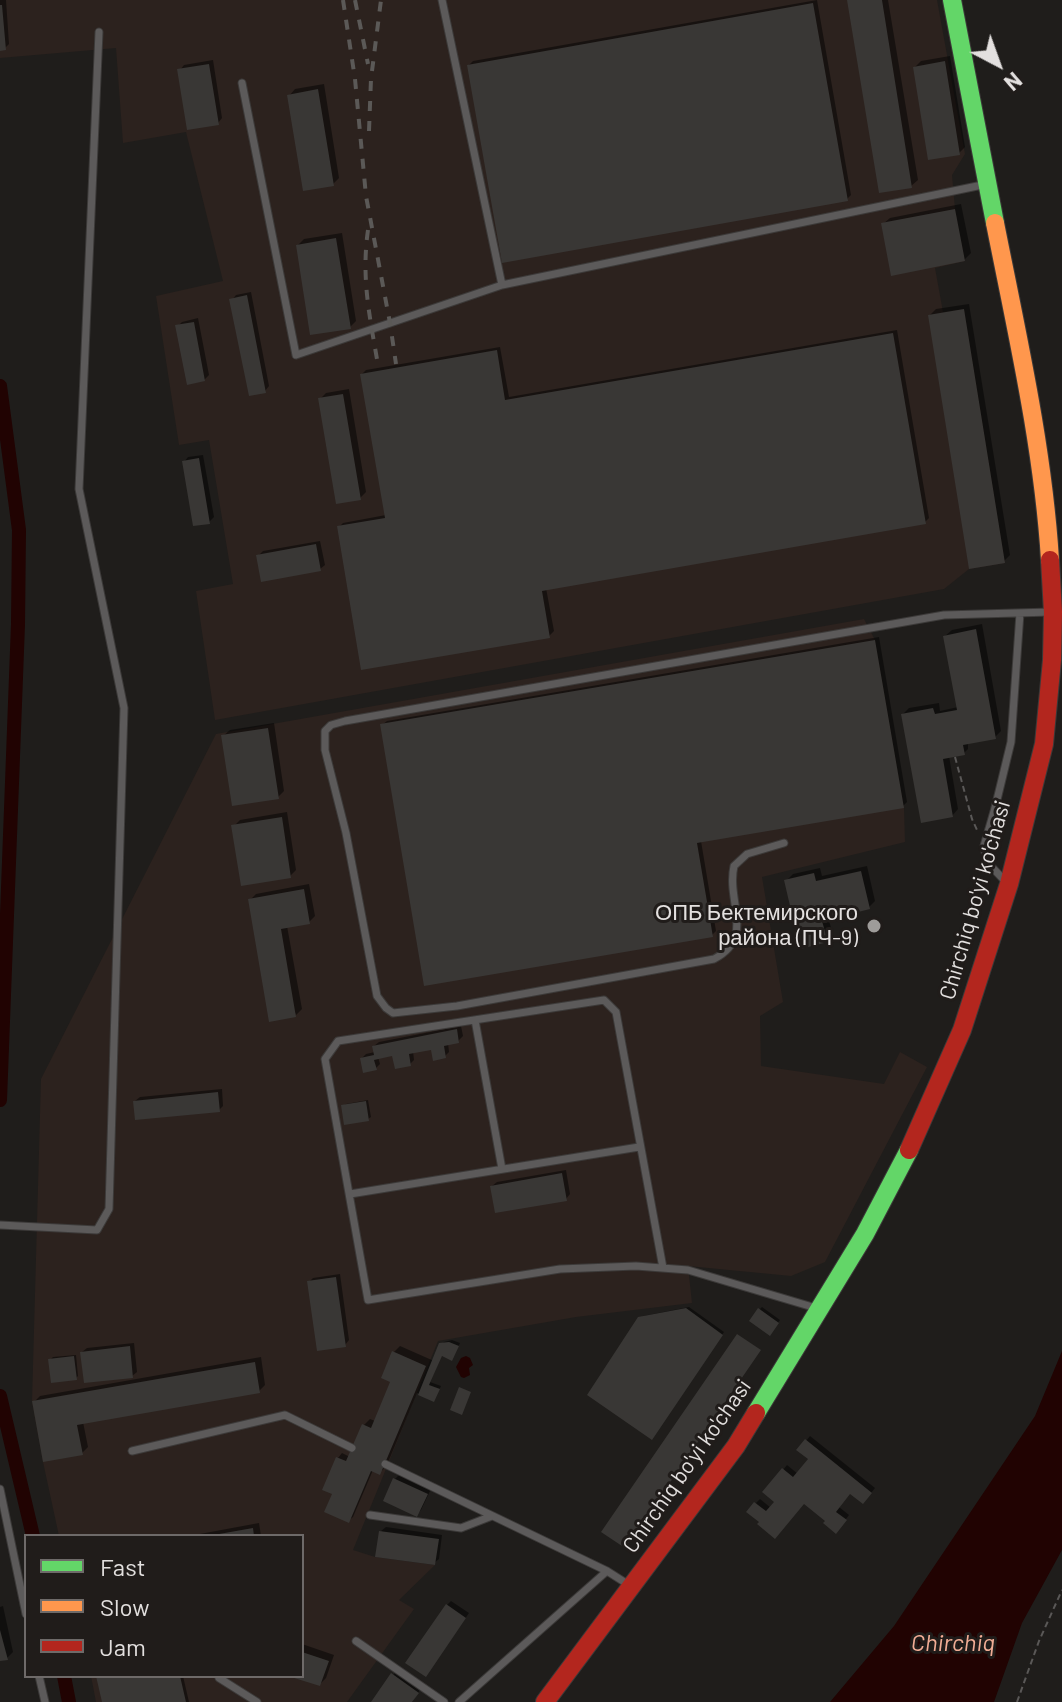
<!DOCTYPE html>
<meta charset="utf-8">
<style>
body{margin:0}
#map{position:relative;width:1062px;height:1702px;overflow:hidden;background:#1f1d1b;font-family:Barlow,sans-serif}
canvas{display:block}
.legend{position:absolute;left:24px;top:1534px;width:280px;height:144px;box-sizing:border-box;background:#201c1a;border:2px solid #6e6a69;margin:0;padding:10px 14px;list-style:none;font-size:24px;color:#e3e0df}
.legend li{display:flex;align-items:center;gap:16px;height:40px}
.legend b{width:40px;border:2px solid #6e6a69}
.north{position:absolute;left:958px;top:24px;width:80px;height:80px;-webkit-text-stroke:6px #201c1a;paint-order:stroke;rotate:139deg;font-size:22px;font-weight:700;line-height:32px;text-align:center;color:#e3e0df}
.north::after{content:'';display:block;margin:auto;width:28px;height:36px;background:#e3e0df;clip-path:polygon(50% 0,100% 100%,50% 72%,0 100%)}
</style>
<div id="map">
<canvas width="1062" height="1702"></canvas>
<ul class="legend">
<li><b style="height:10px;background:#63d668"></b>Fast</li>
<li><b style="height:10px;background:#ff974d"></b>Slow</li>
<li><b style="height:10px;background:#b3261e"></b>Jam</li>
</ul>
<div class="north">N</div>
</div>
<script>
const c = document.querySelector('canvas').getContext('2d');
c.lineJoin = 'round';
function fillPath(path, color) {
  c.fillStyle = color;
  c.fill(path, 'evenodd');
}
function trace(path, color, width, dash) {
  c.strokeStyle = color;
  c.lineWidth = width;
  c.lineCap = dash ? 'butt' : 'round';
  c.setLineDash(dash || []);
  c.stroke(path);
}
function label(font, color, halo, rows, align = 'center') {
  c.font = font + ' Barlow,sans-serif';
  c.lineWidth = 6;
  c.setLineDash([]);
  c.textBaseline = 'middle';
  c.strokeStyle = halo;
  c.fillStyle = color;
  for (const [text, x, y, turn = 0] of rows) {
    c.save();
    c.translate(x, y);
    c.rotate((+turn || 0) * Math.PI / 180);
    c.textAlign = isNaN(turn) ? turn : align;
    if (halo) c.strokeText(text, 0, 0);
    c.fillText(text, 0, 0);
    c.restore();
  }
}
fillPath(new Path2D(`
 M 0,0 L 937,0 L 965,154 L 952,175 L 955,209 L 965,261 L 935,268 L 943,312 L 964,309 L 1005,563 L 969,569 L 944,589 L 215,720 L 196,591 L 233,584 L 209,440 L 179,445 L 156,296 L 223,281 L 186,132 L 123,143 L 116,48 L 0,58 Z
 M 864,619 L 875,640 L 904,808 L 905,842 L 762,877 L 783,1002 L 760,1016 L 761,1066 L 884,1084 L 900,1052 L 927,1067 L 825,1262 L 791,1276 L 688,1266 L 692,1303 L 576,1317 L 438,1341 L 353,1550 L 375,1557 L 435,1565 L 399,1600 L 414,1609 L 347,1702 L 96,1702 L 91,1676 L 302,1676 L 302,1536 L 59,1536 L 43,1462 L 32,1401 L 41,1079 L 216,734 Z`), '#2c221e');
fillPath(new Path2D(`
 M 1062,1351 L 1062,1550 L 1022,1623 L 994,1702 L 830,1702 L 894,1626 L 1035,1416 Z
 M 466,1356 L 470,1358 L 473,1365 L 469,1368 L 470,1375 L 464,1378 L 461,1377 L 456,1367 L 461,1358 Z`), '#210302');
fillPath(new Path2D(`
 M 0,0 L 6,0 L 9,44 L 5,48 L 0,49 Z
 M 817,0 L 851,195 L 847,199 L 469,65 L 473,61 Z
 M 849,0 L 888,0 L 918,180 L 911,186 Z
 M 950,56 L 965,147 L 959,153 L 915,67 L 921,61 Z
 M 213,60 L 222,118 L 218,123 L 180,70 L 184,65 Z
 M 324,84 L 339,178 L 333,184 L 289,96 L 295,89 Z
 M 961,204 L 971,253 L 964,260 L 883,224 L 890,218 Z
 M 342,233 L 356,321 L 350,327 L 298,245 L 304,239 Z
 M 251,292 L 269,386 L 265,391 L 232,300 L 236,295 Z
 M 969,304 L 1010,555 L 1004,561 L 930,315 L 936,309 Z
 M 198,318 L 209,375 L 204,380 L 178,326 L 182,322 Z
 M 897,330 L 929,518 L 925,522 L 546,588 L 554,631 L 549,636 L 339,527 L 343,523 L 386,515 L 362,374 L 366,370 L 500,347 L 509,397 Z
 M 349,389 L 366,492 L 360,498 L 320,399 L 326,393 Z
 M 203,455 L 214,517 L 209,522 L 184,462 L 188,457 Z
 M 320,541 L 325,565 L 320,569 L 258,556 L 263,551 Z
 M 982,624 L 1001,731 L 995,737 L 968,742 L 968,749 L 964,753 L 949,756 L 958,809 L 952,816 L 903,714 L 909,708 L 939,703 L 940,711 L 958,707 L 945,636 L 952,630 Z
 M 879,637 L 907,802 L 903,806 L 701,841 L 716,931 L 712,935 L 382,725 L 387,721 Z
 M 274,723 L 284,791 L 278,797 L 223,736 L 230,730 Z
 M 287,812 L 296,870 L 290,876 L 234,826 L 240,820 Z
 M 867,866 L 875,901 L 869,907 L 828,917 L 833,935 L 826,941 L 787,880 L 793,874 L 820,868 L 822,876 Z
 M 309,884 L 315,916 L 309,922 L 287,926 L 302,1009 L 296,1015 L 250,900 L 256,894 Z
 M 461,1026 L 463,1036 L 458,1041 L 448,1043 L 449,1052 L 445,1056 L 433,1047 L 413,1051 L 414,1060 L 410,1064 L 394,1054 L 378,1057 L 380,1064 L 376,1068 L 362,1058 L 366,1054 L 375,1052 L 374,1046 L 379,1042 Z
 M 222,1089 L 223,1106 L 219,1110 L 135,1101 L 140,1097 Z
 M 368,1100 L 371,1117 L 368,1119 L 343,1106 L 346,1104 Z
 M 566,1170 L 570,1194 L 566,1199 L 492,1186 L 497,1182 Z
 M 340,1274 L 349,1340 L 345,1345 L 309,1282 L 313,1278 Z
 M 689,1307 L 724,1332 L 654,1435 L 640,1319 L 643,1316 Z
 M 762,1307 L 780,1320 L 772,1331 L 760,1309 Z
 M 452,1340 L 460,1343 L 454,1356 L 442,1355 L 430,1382 L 441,1386 L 436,1397 L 434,1400 L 417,1393 L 386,1467 L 379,1473 L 373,1470 L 353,1517 L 348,1521 L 334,1493 L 325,1489 L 338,1458 L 342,1453 L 350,1457 L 364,1425 L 370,1419 L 375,1421 L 393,1381 L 394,1352 L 400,1346 L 434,1361 L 441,1345 L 444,1342 Z
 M 134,1343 L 137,1372 L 132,1376 L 82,1352 L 87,1348 Z
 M 76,1355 L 78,1376 L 76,1378 L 50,1360 L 53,1357 Z
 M 261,1357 L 265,1385 L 259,1391 L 83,1422 L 88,1447 L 82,1453 L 34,1402 L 40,1396 Z
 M 810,1436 L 875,1488 L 867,1498 L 850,1492 L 839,1507 L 849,1515 L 840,1527 L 828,1520 L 804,1501 L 780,1532 L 756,1503 L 760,1499 L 771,1508 L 777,1502 L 783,1470 L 787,1465 L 798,1474 L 810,1459 L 806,1441 Z
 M 399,1475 L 431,1489 L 421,1510 L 417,1514 L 385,1500 L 395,1479 Z
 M 259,1523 L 261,1536 L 189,1536 Z
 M 386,1527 L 442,1535 L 439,1559 L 434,1563 L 381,1531 Z
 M 451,1601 L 469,1613 L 430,1670 L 447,1605 Z
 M 3,1606 L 13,1652 L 7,1658 L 0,1659 L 0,1607 Z
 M 302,1644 L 334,1655 L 326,1678 L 320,1684 L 296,1676 L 302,1676 Z
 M 397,1670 L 422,1687 L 412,1702 L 373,1702 Z
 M 98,1676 L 183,1676 L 189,1702 L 104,1702 Z`), '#0007');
trace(new Path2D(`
 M 0,386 L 19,530 L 18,624 L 0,1100
 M 0,1396 L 33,1536
 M 64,1676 L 69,1702`), '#210302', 14);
fillPath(new Path2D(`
 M 847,0 L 882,0 L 912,188 L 879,193 Z
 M 813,3 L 848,201 L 502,263 L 467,65 Z
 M 0,5 L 2,5 L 6,50 L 0,51 Z
 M 945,61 L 960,155 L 928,160 L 913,67 Z
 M 209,64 L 219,125 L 187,130 L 177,69 Z
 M 318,89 L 334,186 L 303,191 L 287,95 Z
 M 955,209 L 965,261 L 891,276 L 881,223 Z
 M 336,238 L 351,329 L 310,335 L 296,245 Z
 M 247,295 L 266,393 L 249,396 L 229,299 Z
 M 964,309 L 1005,563 L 969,569 L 928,315 Z
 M 194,322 L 205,381 L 187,385 L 175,325 Z
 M 893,333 L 926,524 L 542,591 L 550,638 L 361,670 L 337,526 L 385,518 L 360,374 L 497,350 L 505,400 Z
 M 343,394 L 361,500 L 336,504 L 318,398 Z
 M 199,458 L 210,524 L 193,526 L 182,461 Z
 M 316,544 L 321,571 L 261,582 L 256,555 Z
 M 976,629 L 996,739 L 963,745 L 965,755 L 943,759 L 953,817 L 921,823 L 901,714 L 933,708 L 935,714 L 957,710 L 943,636 Z
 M 875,640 L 904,808 L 697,843 L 713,937 L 424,986 L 380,724 Z
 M 268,728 L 279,799 L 232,806 L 221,735 Z
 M 282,817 L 291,878 L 241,886 L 231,825 Z
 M 861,871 L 870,909 L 822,921 L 828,942 L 800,949 L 784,880 L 814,873 L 816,881 Z
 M 304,889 L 310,924 L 281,929 L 296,1017 L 269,1022 L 248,899 Z
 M 457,1029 L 459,1043 L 444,1046 L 446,1058 L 433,1061 L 431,1050 L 409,1054 L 411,1066 L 395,1069 L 392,1056 L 374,1060 L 377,1070 L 363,1073 L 360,1058 L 374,1055 L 372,1046 Z
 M 218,1092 L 220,1112 L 135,1120 L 133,1101 Z
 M 366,1101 L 369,1121 L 344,1125 L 341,1105 Z
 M 562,1173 L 567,1201 L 495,1213 L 490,1186 Z
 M 336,1277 L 346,1347 L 317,1351 L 307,1281 Z
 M 686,1308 L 723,1335 L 652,1440 L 587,1395 L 638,1317 Z
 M 758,1308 L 779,1323 L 770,1336 L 749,1321 Z
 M 737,1334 L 761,1350 L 625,1548 L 601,1532 Z
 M 449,1342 L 459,1346 L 452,1361 L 442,1356 L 429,1385 L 440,1389 L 434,1402 L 418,1395 L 439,1343 Z
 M 130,1346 L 133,1378 L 84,1383 L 80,1352 Z
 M 392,1351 L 426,1366 L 380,1475 L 371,1471 L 349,1523 L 324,1512 L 332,1494 L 322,1490 L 336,1457 L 346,1461 L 362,1424 L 371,1428 L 390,1382 L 381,1378 Z
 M 74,1356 L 77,1380 L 51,1383 L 48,1359 Z
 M 255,1362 L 260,1393 L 77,1425 L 83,1455 L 43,1462 L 32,1401 Z
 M 459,1387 L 471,1392 L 462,1415 L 450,1410 Z
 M 805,1439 L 872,1493 L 863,1504 L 850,1494 L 836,1512 L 847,1520 L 836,1534 L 823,1523 L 825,1521 L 804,1504 L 775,1539 L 757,1524 L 759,1522 L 746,1512 L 754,1502 L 766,1511 L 774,1502 L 762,1492 L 782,1468 L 793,1477 L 808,1459 L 796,1450 Z
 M 393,1478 L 428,1494 L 417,1517 L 383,1501 Z
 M 253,1528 L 254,1536 L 220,1536 L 219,1534 Z
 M 379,1531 L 439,1539 L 435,1565 L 375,1557 Z
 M 446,1604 L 466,1618 L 426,1677 L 405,1663 Z
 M 0,1630 L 8,1660 L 0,1661 Z
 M 302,1652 L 329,1661 L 320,1686 L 291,1677 L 302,1676 Z
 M 391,1673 L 419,1693 L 412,1702 L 371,1702 Z
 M 96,1676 L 180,1676 L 186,1702 L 102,1702 Z`), '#393735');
const lane = new Path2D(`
 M 442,0 L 502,285
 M 242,83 L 296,355 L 502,285 L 987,184
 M 784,843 L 747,854 L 734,866 C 726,902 756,937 714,959 L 457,1006 L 393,1013 L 386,1008 L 377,996 L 346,833 L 325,750 L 325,731 L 331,725 L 345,721 L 944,615 L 1051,612
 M 1007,883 L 987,862 L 984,846 L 995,808 L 1011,742 L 1020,613
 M 475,1020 L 502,1169
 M 350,1194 L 639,1147
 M 0,1225 L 97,1230 L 109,1209 L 124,708 L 79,489 L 99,32
 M 663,1268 L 616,1012 L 604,1000 L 338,1041 L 325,1059 L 368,1300 L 560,1269 L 636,1266 L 688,1270 L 816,1308
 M 132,1451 L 285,1415 L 352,1448
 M 385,1464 L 607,1571 L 629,1585
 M 0,1489 L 26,1614
 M 370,1515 L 461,1528 L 492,1516
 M 356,1641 L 444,1702
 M 39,1676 L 45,1702
 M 219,1678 L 257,1702
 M 459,1702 L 607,1571`);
const fast = new Path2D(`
 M 952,0 L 995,223
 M 756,1413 L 865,1234 L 909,1150`);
const slow = new Path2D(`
 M 995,223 C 1017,334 1043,447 1050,560`);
const jam = new Path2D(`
 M 909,1150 L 962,1030 L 1009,884 L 1044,744 L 1052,660 L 1053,612 L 1050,560
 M 545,1702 L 736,1446 L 756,1413`);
trace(lane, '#3c3a39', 9);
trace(fast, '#3c3a39', 20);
trace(slow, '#3c3a39', 20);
trace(jam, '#3c3a39', 20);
trace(new Path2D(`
 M 955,757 L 972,819 L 977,830
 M 1017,1702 L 1039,1641 L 1062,1590`), '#5a5857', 2, [6, 4]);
trace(lane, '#5c5a5a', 7);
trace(fast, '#63d668', 18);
trace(slow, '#ff974d', 18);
trace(jam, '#b3261e', 18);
trace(new Path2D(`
 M 343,0 L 355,79 L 366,196 L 390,323 L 396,364
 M 355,0 L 368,64
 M 369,131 L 371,79 L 381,0
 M 368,230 C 361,279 370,318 378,365`), '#5b5957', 4, [10, 10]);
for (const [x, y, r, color] of [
 [874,926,8,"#9e9c9a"]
]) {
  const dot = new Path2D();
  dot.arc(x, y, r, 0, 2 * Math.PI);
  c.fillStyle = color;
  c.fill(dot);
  trace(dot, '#201c1a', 3);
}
label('22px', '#e3e0df', '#201c1a', [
 ["Chirchiq bo'yi ko'chasi",975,900,-74],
 ["Chirchiq bo'yi ko'chasi",687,1466,-55]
]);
label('22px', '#e3e0df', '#201c1a', [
 ["ОПБ Бектемирского",858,913],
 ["района (ПЧ-9)",858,938]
], 'right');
label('italic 24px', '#f1ad95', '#201c1a', [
 ["Chirchiq",953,1643]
]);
</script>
